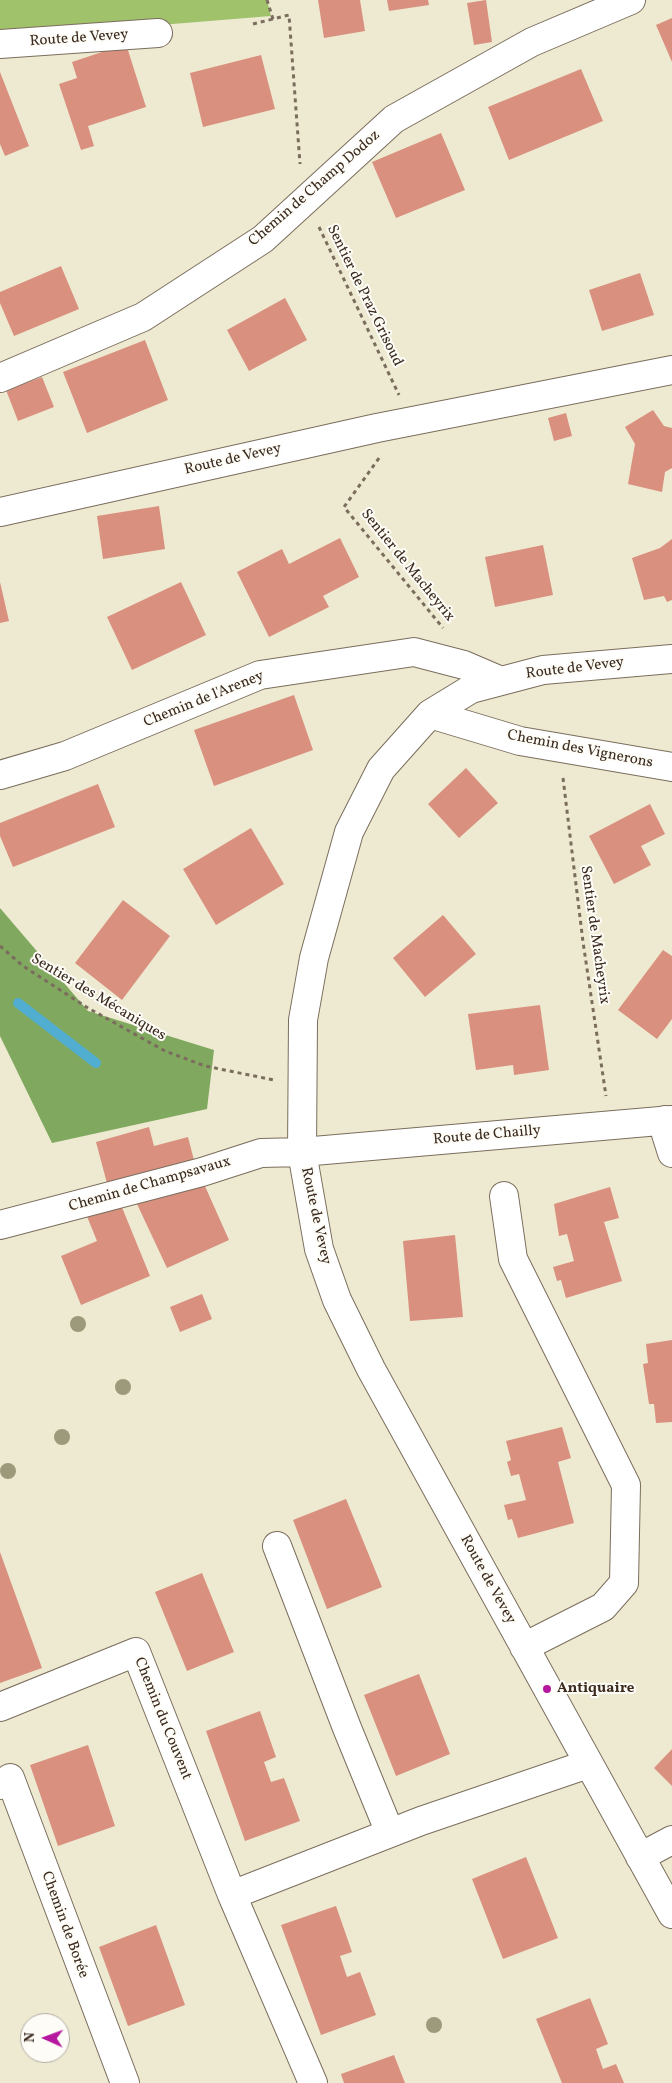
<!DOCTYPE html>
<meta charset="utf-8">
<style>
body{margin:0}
#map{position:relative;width:672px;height:2083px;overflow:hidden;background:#eeead1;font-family:Vollkorn,serif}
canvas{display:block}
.north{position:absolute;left:20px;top:2013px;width:50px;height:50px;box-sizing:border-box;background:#fdfcf7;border:1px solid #afa8a0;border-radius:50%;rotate:272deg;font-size:14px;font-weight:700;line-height:20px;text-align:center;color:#3b2a1e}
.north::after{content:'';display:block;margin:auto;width:18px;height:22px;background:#b5179e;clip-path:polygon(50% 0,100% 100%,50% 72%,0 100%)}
</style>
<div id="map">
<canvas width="672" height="2083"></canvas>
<div class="north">N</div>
</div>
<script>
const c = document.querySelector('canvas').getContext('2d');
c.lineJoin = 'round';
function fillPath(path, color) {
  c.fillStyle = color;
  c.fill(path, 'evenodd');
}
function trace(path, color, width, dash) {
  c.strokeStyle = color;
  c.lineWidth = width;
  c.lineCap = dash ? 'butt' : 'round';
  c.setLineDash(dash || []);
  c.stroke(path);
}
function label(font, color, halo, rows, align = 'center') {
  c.font = font + ' Vollkorn,serif';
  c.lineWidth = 4;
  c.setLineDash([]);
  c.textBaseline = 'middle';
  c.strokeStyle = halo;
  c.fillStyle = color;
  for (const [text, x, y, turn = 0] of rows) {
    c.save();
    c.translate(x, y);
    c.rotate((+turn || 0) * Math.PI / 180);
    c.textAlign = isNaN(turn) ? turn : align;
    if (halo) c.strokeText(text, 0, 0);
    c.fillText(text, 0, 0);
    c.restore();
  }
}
fillPath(new Path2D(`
 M 0,0 L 267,0 L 271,16 L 0,38 Z`), '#a0c26b');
fillPath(new Path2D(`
 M 0,908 L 88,1011 L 214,1050 L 207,1109 L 52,1143 L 0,1036 Z`), '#80a85f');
trace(new Path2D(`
 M 18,1003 L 96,1063`), '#52aed0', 10);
fillPath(new Path2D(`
 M 318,0 L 360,0 L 365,31 L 324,38 Z
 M 387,0 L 428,0 L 429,5 L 389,11 Z
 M 486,0 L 492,42 L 474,45 L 467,3 Z
 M 672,18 L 672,62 L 656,25 Z
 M 126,44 L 146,107 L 88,126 L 94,146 L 81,150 L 59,84 L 77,78 L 72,62 Z
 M 261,55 L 275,109 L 203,127 L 190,73 Z
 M 581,69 L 603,121 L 509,160 L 488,107 Z
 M 0,72 L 29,146 L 5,156 L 0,144 Z
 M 441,133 L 465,190 L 396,218 L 372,162 Z
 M 61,266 L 79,309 L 14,336 L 0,303 L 0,292 Z
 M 640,273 L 654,315 L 602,331 L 589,290 Z
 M 285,298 L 307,340 L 249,371 L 227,330 Z
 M 145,340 L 168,400 L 87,433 L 63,372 Z
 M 42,377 L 54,407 L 18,421 L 6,390 Z
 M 653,410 L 664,426 L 672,428 L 672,468 L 665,472 L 662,492 L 628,484 L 635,444 L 625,427 Z
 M 566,413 L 572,436 L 554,441 L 548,418 Z
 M 159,506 L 165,549 L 103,559 L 97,516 Z
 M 340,538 L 359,577 L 323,596 L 329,607 L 269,637 L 237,572 L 282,549 L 289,564 Z
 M 672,539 L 672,600 L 667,602 L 664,596 L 644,600 L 632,558 L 660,548 Z
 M 543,545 L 553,595 L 495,607 L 485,557 Z
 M 0,582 L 9,621 L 0,623 Z
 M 181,582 L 206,635 L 132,670 L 107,617 Z
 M 294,695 L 313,750 L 214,786 L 194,730 Z
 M 466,768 L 498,803 L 459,838 L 428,804 Z
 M 98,784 L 115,827 L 13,867 L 0,836 L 0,823 Z
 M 650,804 L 665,834 L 641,846 L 651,865 L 614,884 L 589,836 Z
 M 251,828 L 284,884 L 216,925 L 183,869 Z
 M 123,900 L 170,936 L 122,1000 L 75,963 Z
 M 443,915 L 476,954 L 425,997 L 393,958 Z
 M 663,950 L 672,956 L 672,1019 L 657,1039 L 618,1010 Z
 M 540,1005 L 549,1070 L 514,1075 L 513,1065 L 476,1070 L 468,1014 Z
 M 149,1127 L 154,1146 L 188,1137 L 195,1164 L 108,1187 L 96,1142 Z
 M 200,1175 L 229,1240 L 167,1268 L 137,1204 Z
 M 610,1187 L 619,1218 L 604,1222 L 622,1281 L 566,1298 L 561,1280 L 557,1281 L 553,1267 L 574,1261 L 567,1234 L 559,1236 L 554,1204 Z
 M 119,1200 L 150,1276 L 81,1305 L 61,1256 L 97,1241 L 86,1214 Z
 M 455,1235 L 463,1317 L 410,1321 L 403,1241 Z
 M 202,1294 L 212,1319 L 180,1332 L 170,1307 Z
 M 672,1340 L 672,1422 L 656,1423 L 654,1404 L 649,1404 L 643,1364 L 648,1363 L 646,1344 Z
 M 562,1427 L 571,1458 L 558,1462 L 574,1523 L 518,1538 L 512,1519 L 508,1520 L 504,1505 L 526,1500 L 519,1474 L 511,1476 L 507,1462 L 511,1460 L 506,1441 Z
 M 346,1499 L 382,1587 L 327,1609 L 293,1520 Z
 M 0,1552 L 42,1668 L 0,1683 Z
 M 202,1573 L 234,1652 L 187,1671 L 155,1592 Z
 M 419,1674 L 450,1754 L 396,1776 L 364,1695 Z
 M 260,1711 L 276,1757 L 264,1762 L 271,1782 L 284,1778 L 300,1821 L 245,1841 L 206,1731 Z
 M 88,1745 L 115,1826 L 58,1846 L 30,1765 Z
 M 672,1749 L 672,1786 L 654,1768 Z
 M 526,1857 L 558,1938 L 503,1959 L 472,1879 Z
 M 336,1906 L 352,1952 L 340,1956 L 347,1977 L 360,1972 L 376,2015 L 321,2035 L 281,1925 Z
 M 156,1925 L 185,2005 L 128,2026 L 99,1947 Z
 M 590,1998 L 608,2044 L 596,2049 L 603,2069 L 616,2064 L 624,2083 L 562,2083 L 536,2019 Z
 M 394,2055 L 405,2083 L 344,2083 L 341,2074 Z`), '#d9907f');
const minor = new Path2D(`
 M 0,44 L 158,33
 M 0,378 L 143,317 L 263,239 L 394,119 L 532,42 L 631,0
 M 0,512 L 377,428 L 672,370
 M 672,659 L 543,670 L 471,689 L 430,714 L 381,769 L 349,832 L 314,958 L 303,1020 L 302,1152 L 319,1249 L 337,1300 L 371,1369 L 672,1914
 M 430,714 L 520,741 L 672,767
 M 0,775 L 65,756 L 260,675 L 414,652 L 464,665 L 499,680
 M 665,1120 L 666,1134 L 672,1153
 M 504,1196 L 513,1259 L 626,1485 L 624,1583 L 603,1607 L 524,1647
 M 0,1225 L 202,1172 L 261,1153 L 302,1152 L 672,1120
 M 277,1546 L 347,1728 L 390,1833
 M 0,1707 L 136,1652 L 232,1895 L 313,2083
 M 0,1785 L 10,1778 L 125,2083
 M 640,1857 L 672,1840
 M 232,1895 L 421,1821 L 588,1764`);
trace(minor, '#7a6d5d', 30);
trace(new Path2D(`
 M 267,0 L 273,19 L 289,15 L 300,164
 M 253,24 L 273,19
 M 319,227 L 399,395
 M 379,458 L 344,507 L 443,628
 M 563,778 L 583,942 L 606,1096
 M 0,946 L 23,966 L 88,1008 L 165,1051 L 205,1066 L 274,1080`), '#7a6d5d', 3, [4, 4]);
trace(minor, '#fff', 28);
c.fillStyle = '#9c9a7b';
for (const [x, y] of [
 [78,1324],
 [123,1387],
 [62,1437],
 [8,1471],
 [434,2025]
]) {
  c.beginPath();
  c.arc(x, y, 8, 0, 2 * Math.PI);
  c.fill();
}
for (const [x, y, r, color] of [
 [547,1689,5,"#b5179e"]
]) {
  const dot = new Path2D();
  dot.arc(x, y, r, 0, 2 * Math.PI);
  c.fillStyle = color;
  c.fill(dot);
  trace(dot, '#fdfcf7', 2);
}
label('15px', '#3b2a1e', '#fdfcf7', [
 ["Route de Vevey",79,39,-4],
 ["Chemin de Champ Dodoz",315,189,-41],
 ["Sentier de Praz Grisoud",364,296,64],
 ["Route de Vevey",233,460,-13],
 ["Sentier de Macheyrix",407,566,51],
 ["Route de Vevey",575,669,-7],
 ["Chemin de l'Areney",204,700,-22],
 ["Chemin des Vignerons",580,750,11],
 ["Sentier de Macheyrix",594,935,82],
 ["Sentier des Mécaniques",98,998,31],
 ["Route de Chailly",487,1136,-5],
 ["Chemin de Champsavaux",150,1185,-16],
 ["Route de Vevey",315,1216,78],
 ["Route de Vevey",487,1580,61],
 ["Chemin du Couvent",162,1719,68],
 ["Chemin de Borée",64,1925,70]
]);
label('bold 15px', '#3b2a1e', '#fdfcf7', [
 ["Antiquaire",557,1689]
], 'left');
</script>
